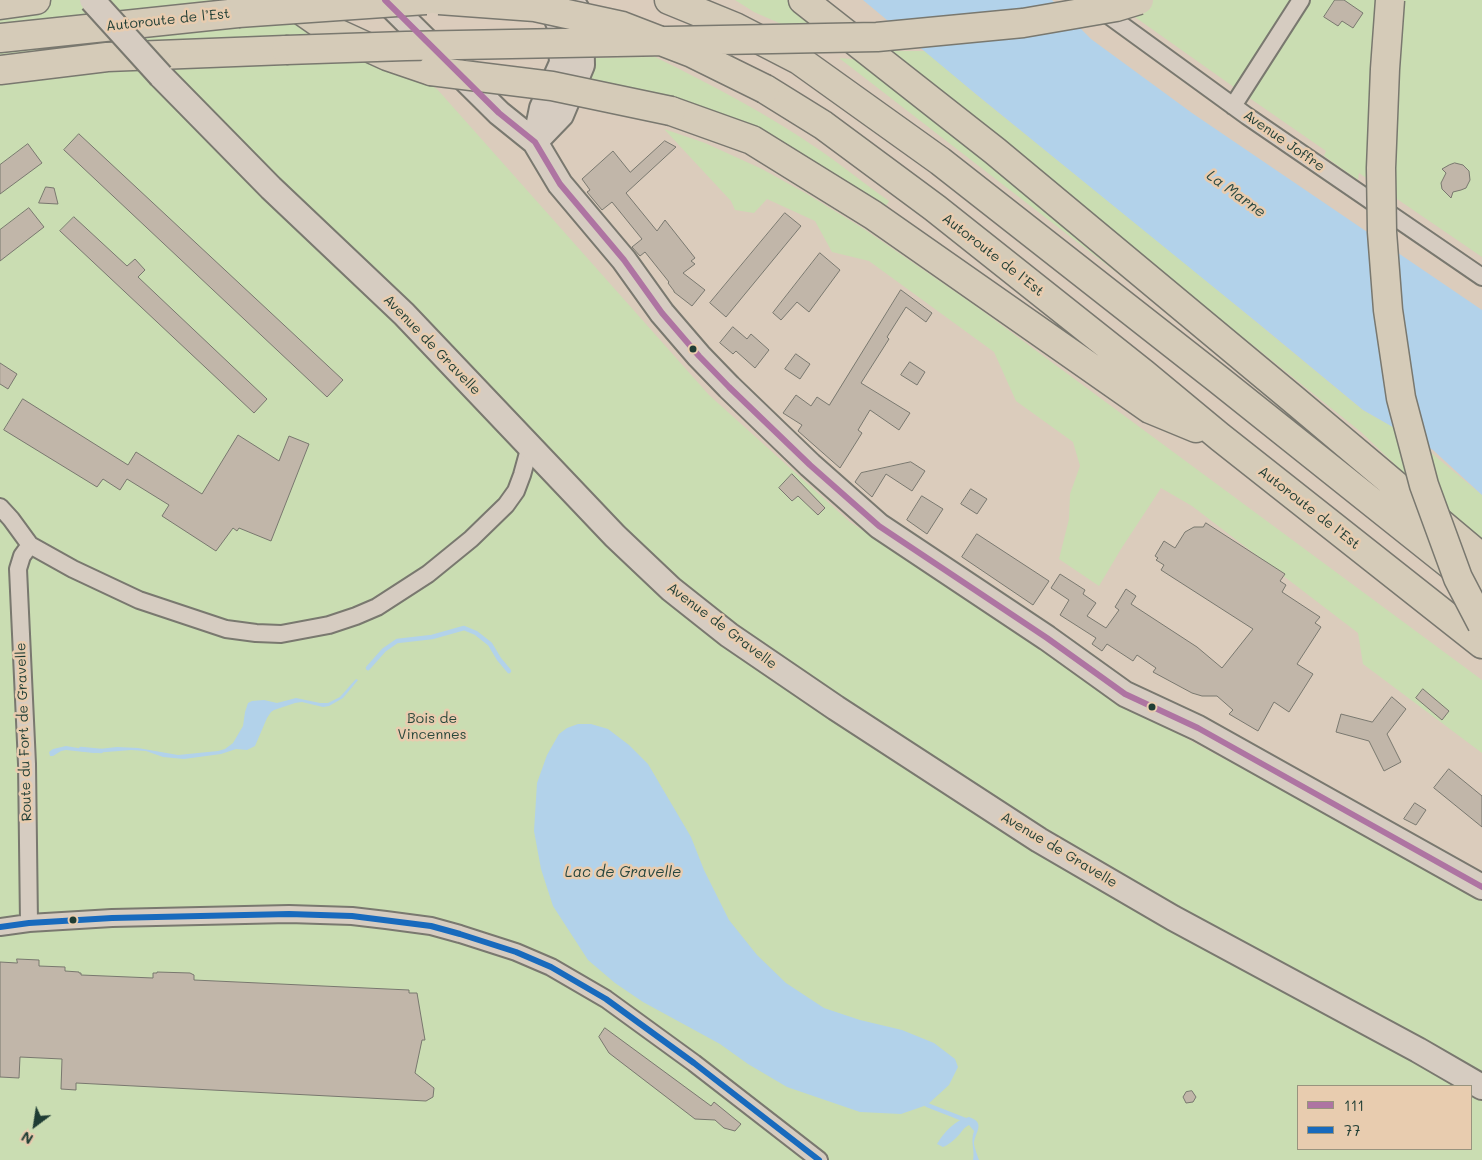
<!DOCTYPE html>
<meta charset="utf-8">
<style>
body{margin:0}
#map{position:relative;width:1482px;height:1160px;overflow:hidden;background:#dbccbc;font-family:Mali,sans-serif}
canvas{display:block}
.legend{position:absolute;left:1297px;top:1085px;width:175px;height:65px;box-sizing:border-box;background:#e8ccaf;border:1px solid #98937e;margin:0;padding:6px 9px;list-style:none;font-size:15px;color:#1f3d34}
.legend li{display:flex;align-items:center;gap:10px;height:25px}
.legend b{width:25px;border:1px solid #98937e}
.north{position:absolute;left:10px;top:1100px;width:50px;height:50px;-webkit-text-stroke:4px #e8ccaf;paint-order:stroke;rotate:211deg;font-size:14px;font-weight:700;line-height:20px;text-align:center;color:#1f3d34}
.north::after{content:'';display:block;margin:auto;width:18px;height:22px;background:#1f3d34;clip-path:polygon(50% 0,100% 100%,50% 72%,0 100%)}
</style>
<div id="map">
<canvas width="1482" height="1160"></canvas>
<ul class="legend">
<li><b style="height:6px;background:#ae74a2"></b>111</li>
<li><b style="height:6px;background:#186abd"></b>77</li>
</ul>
<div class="north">N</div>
</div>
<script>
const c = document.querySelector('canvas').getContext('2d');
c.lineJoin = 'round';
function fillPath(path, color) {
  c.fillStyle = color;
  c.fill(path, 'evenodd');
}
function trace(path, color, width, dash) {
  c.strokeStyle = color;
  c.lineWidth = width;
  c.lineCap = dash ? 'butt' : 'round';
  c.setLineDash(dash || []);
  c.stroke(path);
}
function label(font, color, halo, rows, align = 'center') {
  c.font = font + ' Mali,sans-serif';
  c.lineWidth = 5;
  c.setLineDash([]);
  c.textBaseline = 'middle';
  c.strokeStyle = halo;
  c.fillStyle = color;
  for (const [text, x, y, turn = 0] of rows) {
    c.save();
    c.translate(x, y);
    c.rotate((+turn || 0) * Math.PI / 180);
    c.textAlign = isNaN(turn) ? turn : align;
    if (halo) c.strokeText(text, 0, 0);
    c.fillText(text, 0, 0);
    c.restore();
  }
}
fillPath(new Path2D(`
 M 0,0 L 296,0 L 437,89 L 709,395 L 850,522 L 1114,699 L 1482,899 L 1482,1160 L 0,1160 ZM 1298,1086 L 1471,1086 L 1471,1149 L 1298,1149 Z
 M 735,0 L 787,0 L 826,29 L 795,30 L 754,12 Z
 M 1123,0 L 1482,0 L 1482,257 L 1359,173 L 1358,180 L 1324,156 L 1326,151 L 1248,97 L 1125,10 Z
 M 886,51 L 926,51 L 977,95 L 1185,263 L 1363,410 L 1395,428 L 1408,477 L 1361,432 Z
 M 655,57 C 712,85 769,115 821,151 C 844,167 866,185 889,201 L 882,212 L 781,151 L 583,84 L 590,58 Z
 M 839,58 L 863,60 L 1239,367 Z
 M 664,129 L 705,143 L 762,169 L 807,194 L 864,229 L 973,304 L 1482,680 L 1482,753 L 1363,664 L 1358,633 L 1192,506 L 1161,488 L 1121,549 L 1099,586 L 1059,559 L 1069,519 L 1070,494 L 1080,466 L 1073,442 L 1016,401 L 994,352 L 869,261 L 832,252 L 815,221 L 767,199 L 754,213 L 735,210 L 731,201 Z
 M 1423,446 L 1482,495 L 1482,551 L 1448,523 Z`), '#caddb2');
fillPath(new Path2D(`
 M 863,0 L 1052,0 L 1091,39 L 1192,113 L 1482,310 L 1482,495 L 1433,450 L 1363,410 L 1259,324 L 977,95 Z
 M 356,679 L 358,680 L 343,698 L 329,706 L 323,707 L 302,702 L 295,703 L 274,710 L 271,712 L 267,718 L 255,746 L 247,750 L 236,749 L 221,754 L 184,759 L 163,757 L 146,751 L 131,750 L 94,753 L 66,750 L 61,751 L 53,756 L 50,756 L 49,752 L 53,749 L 66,746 L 90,750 L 117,747 L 138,748 L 178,755 L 218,751 L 225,749 L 233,743 L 243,726 L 245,712 L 248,703 L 252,701 L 264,700 L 277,703 L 296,698 L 320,703 L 328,703 L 340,697 Z
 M 578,724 L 591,724 L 608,729 L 629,745 L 648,764 L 691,837 L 704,870 L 729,920 L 757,955 L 786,983 L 824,1008 L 860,1020 L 902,1030 L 934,1043 L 955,1059 L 958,1067 L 949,1085 L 927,1105 L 901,1114 L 860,1112 L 787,1087 L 748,1064 L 720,1044 L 643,1002 L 615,983 L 588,960 L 553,906 L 541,869 L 534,831 L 537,783 L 547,755 L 559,734 L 567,728 Z
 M 969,1117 C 987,1123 974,1133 974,1144 C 975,1149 977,1155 979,1160 L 973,1160 C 975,1149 970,1142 974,1131 L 969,1125 C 963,1128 962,1132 957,1137 C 953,1141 948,1145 943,1147 L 937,1144 C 944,1132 955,1120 969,1117 Z`), '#b2d2ea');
trace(new Path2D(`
 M 368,668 L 384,650 L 397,641 L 432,637 L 464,628 L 476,633 L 490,644 L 499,659 L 509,671
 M 81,749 L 101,751
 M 927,1105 L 968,1121`), '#b2d2ea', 4.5);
const building = new Path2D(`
 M 1335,0 L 1344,0 L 1363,13 L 1353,28 L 1342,21 L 1338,26 L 1324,17 Z
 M 79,134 L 343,380 L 327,397 L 64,150 Z
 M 665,141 L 676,147 L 626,193 L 657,231 L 665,220 L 695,258 L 691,261 L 695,264 L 683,273 L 705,290 L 692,306 L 674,292 L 674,291 L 668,283 L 669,282 L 645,252 L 640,256 L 632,247 L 642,239 L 612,202 L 602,210 L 587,192 L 590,190 L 582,179 L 613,151 L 630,172 Z
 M 28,144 L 42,163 L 0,194 L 0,165 Z
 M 1455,163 L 1463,165 L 1469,171 L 1470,180 L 1466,188 L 1461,190 L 1453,192 L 1451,198 L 1442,189 L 1441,183 L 1446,173 L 1442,169 L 1449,165 Z
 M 46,187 L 54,188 L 58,204 L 39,203 Z
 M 29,208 L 44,227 L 0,261 L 0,230 Z
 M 785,213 L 801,226 L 726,317 L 710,303 Z
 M 74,217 L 127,266 L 135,259 L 145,270 L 138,277 L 267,399 L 254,413 L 60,231 Z
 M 820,253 L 840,270 L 809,312 L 797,302 L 781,320 L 773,313 Z
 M 901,290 L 932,313 L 926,322 L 906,307 L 887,337 L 889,339 L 861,383 L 910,413 L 899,430 L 870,410 L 858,430 L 862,433 L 840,468 L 798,431 L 802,425 L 783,413 L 796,395 L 811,406 L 817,397 L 829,405 Z
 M 733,327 L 747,339 L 751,334 L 769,350 L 755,368 L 736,351 L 733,354 L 720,343 Z
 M 796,354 L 810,364 L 800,379 L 785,369 Z
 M 910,362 L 925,372 L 917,385 L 901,375 Z
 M 0,363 L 17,374 L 8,389 L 0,384 Z
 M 23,399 L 128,465 L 136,452 L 202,494 L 238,435 L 279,461 L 289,436 L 309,444 L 271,541 L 239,528 L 237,531 L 233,528 L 216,551 L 162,516 L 169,505 L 127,479 L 120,490 L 103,479 L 97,487 L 4,430 Z
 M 911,462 L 925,471 L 912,491 L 886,474 L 872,497 L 855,482 L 861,473 Z
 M 792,474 L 825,508 L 818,515 L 798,496 L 792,501 L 779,488 Z
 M 971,489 L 987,499 L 977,514 L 961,504 Z
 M 922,496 L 943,509 L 927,534 L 907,520 Z
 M 1206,523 L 1285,574 L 1280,581 L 1286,585 L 1282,592 L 1320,617 L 1315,623 L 1321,627 L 1297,664 L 1313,674 L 1289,712 L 1274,702 L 1258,731 L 1229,714 L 1233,710 L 1217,696 L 1202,696 L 1192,693 L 1153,672 L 1156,668 L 1137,655 L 1133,661 L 1107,644 L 1102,651 L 1092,644 L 1096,638 L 1060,615 L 1069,600 L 1051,588 L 1060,574 L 1085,590 L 1083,594 L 1096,603 L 1087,616 L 1106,628 L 1119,610 L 1115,607 L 1126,589 L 1136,596 L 1131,604 L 1197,647 L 1222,668 L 1253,629 L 1161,570 L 1164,565 L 1156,560 L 1158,558 L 1155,556 L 1164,541 L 1175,548 L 1185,532 L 1194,527 L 1203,527 Z
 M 977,534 L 1049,581 L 1033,605 L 962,557 Z
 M 1423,689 L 1449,711 L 1442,720 L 1416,698 Z
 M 1392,697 L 1406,709 L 1387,734 L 1401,762 L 1384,771 L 1369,741 L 1336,732 L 1341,714 L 1372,722 Z
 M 1449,769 L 1482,796 L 1482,827 L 1434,788 Z
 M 1415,803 L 1426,810 L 1416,825 L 1404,819 Z
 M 17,959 L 39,960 L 39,966 L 65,967 L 65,971 L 79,972 L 79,973 L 81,973 L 81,975 L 153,978 L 153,973 L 157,973 L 157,972 L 190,973 L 194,975 L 194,980 L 409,990 L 409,993 L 417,993 L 425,1040 L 422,1040 L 415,1073 L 434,1088 L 433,1097 L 426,1101 L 76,1083 L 76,1090 L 61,1089 L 62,1059 L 20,1057 L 19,1078 L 0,1077 L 0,962 L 17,963 Z
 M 605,1028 L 711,1106 L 714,1102 L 741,1124 L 735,1131 L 724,1128 L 715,1120 L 695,1119 L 609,1053 L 599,1037 Z
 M 1192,1091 L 1196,1097 L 1193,1102 L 1186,1103 L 1183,1097 L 1186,1092 Z`);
fillPath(building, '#c1b6a9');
trace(building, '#79786f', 1);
const street = new Path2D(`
 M 1097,7 L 1247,116 L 1482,277
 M 1233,106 L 1301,0
 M 0,507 L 11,519 L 30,545 L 73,569 L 139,600 L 226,629 L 256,633 L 281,634 L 329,625 L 356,616 L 377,607 L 428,574 L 471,539 L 506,505 L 516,491 L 522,475 L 530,446
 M 29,923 L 27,764 L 18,569 L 22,556 L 30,545
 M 0,927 L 29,923 L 112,918 L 289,914 L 352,916 L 386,920 L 431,926 L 460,934 L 516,952 L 551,967 L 606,999 L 694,1063 L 819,1160`);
const secondary = new Path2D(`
 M 385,0 L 499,113 L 535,142 L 560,184 L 624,260 L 662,313 L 699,356 L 729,387 L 810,465 L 879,526 L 1047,638 L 1125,694 L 1198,728 L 1482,887
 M 161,76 L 271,188 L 404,314 L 615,536 L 671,589 L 729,635 L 836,708 L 1039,840 L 1173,918 L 1418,1050 L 1482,1087
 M 535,142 L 561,115 L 582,65 L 581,16 L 571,0
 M 535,142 L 542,108 L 562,63 L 560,27 L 549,0`);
const highway = new Path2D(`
 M 669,0 L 735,27 L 799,60 L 940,161 L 1219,380 L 1482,590
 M 803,0 L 995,151 L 1293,399 L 1482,558
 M 288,1 L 328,29 L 387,56 L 431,71
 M 0,5 L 36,0
 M 0,38 L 238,13
 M 0,70 L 107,57 L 286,50
 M 765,89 L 823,125 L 935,208 L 1144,374 L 1220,437 L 1482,644
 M 671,111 L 752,140 L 873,215 L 1150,409 L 1196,428`);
trace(street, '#79786f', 20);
trace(secondary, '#79786f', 28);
trace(highway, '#79786f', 31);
trace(street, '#d6ccc1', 16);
trace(secondary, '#d6ccc1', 24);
trace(highway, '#d5cbb8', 28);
const secondaryBridge = new Path2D(`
 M 92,0 L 161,76`);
const highwayBridge = new Path2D(`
 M 439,0 L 535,7 L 622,26 L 692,53 L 765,89
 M 1390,0 L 1385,69 L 1381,168 L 1382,232 L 1388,310 L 1401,398 L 1424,485 L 1458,578 L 1482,624
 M 238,13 L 426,0
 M 286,50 L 406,46 L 877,37 L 1023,23 L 1116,7 L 1139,0
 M 431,71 L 552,86 L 671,111`);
trace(secondaryBridge, '#79786f', 28, []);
trace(highwayBridge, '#79786f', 31, []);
trace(secondaryBridge, '#d6ccc1', 24);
trace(highwayBridge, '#d5cbb8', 28);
trace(new Path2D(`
 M 385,0 L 499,113 L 535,142 L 560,184 L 624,260 L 662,313 L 699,356 L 729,387 L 810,465 L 879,526 L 1047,638 L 1125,694 L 1198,728 L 1482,887`), '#ae74a2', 6);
trace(new Path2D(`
 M 0,927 L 29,923 L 112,918 L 289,914 L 352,916 L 431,926 L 460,934 L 516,952 L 551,967 L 606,999 L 694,1063 L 819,1160`), '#186abd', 6);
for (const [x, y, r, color] of [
 [693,349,4.5,"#1f3d34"],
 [1152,707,4.5,"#1f3d34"],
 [73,920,4.5,"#1f3d34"]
]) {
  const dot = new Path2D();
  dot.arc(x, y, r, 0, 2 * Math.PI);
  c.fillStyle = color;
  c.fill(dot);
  trace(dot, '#e8ccaf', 2);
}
label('14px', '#1f3d34', '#e8ccaf', [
 ["Autoroute de l’Est",168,20,-6],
 ["Avenue Joffre",1284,141,35],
 ["Autoroute de l’Est",993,255,38],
 ["Avenue de Gravelle",432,345,46],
 ["Autoroute de l’Est",1309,508,38],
 ["Avenue de Gravelle",722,626,37],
 ["Route du Fort de Gravelle",24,732,-92],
 ["Avenue de Gravelle",1059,850,31]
]);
label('14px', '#27463a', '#e8ccaf', [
 ["Bois de",432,719],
 ["Vincennes",432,735]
]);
label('italic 15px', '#25453e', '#e8ccaf', [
 ["La Marne",1236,194,36],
 ["Lac de Gravelle",623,872]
]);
</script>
